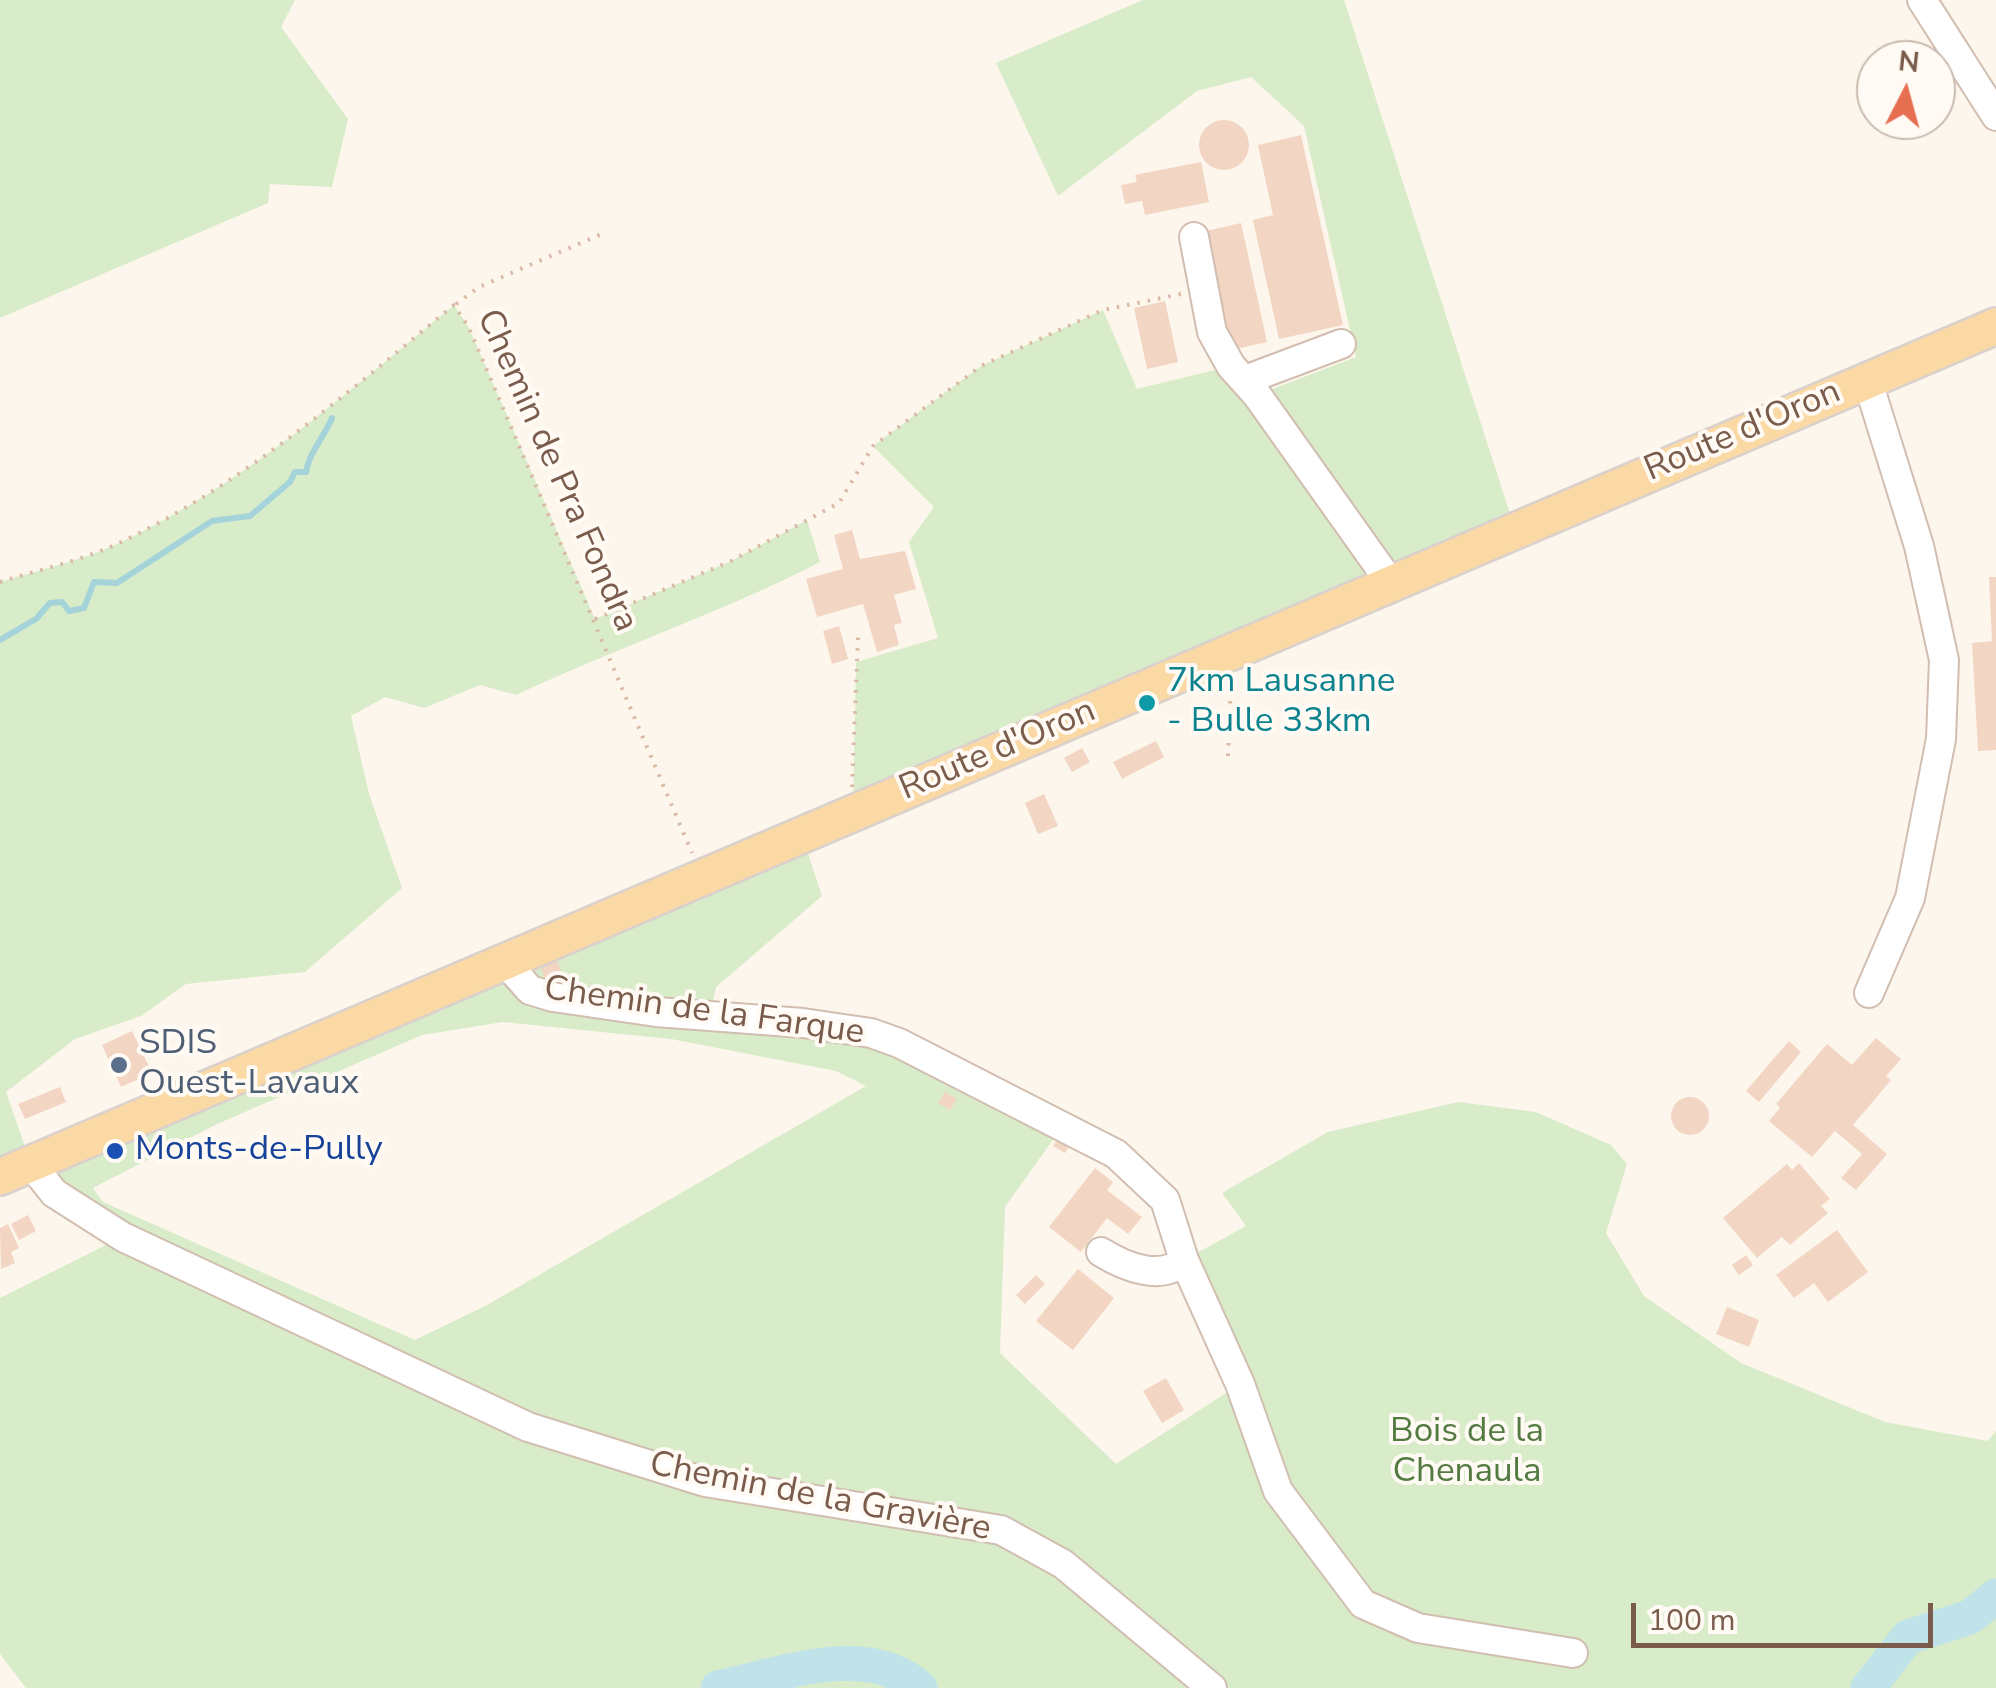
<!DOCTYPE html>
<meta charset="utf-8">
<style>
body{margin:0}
#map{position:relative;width:1996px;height:1688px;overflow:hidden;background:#fdf6ec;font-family:"Nunito Sans",sans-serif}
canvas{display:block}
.north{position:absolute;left:1856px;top:40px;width:100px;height:100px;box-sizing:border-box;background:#fffaf3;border:2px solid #cabbb1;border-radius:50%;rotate:6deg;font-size:28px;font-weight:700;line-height:40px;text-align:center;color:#7a5c4d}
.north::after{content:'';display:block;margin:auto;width:35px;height:45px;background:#e76f51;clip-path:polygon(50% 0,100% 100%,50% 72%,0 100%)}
.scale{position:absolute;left:1631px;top:1603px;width:302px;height:45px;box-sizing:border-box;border:5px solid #7a5c4d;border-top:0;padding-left:12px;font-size:30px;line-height:35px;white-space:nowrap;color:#7a5c4d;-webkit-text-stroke:8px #fffaf3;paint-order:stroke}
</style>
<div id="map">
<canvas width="1996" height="1688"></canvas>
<div class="north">N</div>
<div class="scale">100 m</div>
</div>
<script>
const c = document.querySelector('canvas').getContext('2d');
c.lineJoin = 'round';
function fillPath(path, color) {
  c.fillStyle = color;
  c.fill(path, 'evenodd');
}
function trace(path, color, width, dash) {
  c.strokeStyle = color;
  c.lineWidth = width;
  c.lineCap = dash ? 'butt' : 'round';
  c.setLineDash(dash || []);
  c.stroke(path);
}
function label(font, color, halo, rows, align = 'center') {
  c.font = font + ' "Nunito Sans",sans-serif';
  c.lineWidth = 8;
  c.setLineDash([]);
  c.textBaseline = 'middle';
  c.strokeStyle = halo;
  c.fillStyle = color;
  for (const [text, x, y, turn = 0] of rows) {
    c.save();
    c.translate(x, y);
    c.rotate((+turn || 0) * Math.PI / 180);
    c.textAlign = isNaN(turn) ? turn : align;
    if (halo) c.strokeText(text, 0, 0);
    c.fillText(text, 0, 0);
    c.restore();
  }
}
fillPath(new Path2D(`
 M 0,0 L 295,0 L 281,27 L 348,119 L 332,187 L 270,184 L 268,203 L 0,318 Z
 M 1143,0 L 1344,0 L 1515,529 L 853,813 L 856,662 L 938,638 L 909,542 L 934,507 L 873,446 L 981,366 L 1103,310 L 1137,389 L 1231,366 L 1257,395 L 1356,357 L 1304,126 L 1251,77 L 1197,91 L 1058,196 L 996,63 Z
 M 454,305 L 469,328 L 595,619 L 731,561 L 807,520 L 820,562 C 721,613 616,648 516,695 L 480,685 L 424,708 L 385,697 L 351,716 L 369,794 L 402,888 L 305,972 L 186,984 L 141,1016 L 75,1039 L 6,1092 L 31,1164 L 802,835 L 822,896 L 716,987 L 710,1016 L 871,1033 L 1062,1127 L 1005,1207 L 1000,1353 L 1116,1464 L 1240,1384 L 1184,1260 L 1246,1226 L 1222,1193 L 1328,1132 L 1458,1102 L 1536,1112 L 1611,1145 L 1627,1164 L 1606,1233 L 1644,1296 L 1741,1363 L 1885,1422 L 1988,1441 L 1996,1431 L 1996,1688 L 26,1688 L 0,1654 L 0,1298 L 122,1237 L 43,1180 L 0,1177 L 0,582 C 38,570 80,561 117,544 C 243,485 348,392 454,305 ZM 503,1022 L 671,1039 L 836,1071 L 866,1086 L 487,1305 L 415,1340 L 103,1202 L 93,1188 L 215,1125 L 422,1035 Z`), '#d8ecc9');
trace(new Path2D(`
 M 0,640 L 36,619 L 50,603 L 62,602 L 69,611 L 84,608 L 94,582 L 117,583 L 212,521 L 250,516 L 290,482 L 295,472 L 306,472 C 309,453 324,437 332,418`), '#a5d3da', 6);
trace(new Path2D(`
 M 718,1688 C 780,1675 867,1640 920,1688
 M 1868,1688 L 1908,1637 L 1970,1617 L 1996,1596`), '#bfe3e8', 35);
fillPath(new Path2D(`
 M1199 145a25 25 0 1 1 50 0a25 25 0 1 1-50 0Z
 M 1301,135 L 1343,325 L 1279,339 L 1253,220 L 1273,215 L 1258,145 Z
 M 1201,162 L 1209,202 L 1145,215 L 1142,201 L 1125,204 L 1121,185 L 1137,182 L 1135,175 Z
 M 1241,223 L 1267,342 L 1227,351 L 1201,232 Z
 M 1165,301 L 1178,362 L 1147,369 L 1134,308 Z
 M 852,530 L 860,559 L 905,551 L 916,589 L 894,595 L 902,623 L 894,625 L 899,645 L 877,652 L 863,604 L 817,617 L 806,579 L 843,569 L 834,535 Z
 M 1989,577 L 1996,577 L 1996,750 L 1978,751 L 1972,643 L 1992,641 Z
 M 839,626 L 848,659 L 832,664 L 823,631 Z
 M 1156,741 L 1164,757 L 1122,779 L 1113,762 Z
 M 1082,748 L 1090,762 L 1072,772 L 1064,758 Z
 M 1044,794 L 1058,826 L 1038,834 L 1025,803 Z
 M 557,960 L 565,980 L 548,986 L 540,966 Z
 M 132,1031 L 152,1073 L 121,1087 L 102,1045 Z
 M 1876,1038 L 1901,1059 L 1886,1076 L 1891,1080 L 1853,1125 L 1887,1154 L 1856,1190 L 1841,1178 L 1862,1154 L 1835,1131 L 1812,1157 L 1769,1121 L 1780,1108 L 1776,1104 L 1827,1044 L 1852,1065 Z
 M 1789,1041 L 1801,1052 L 1759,1102 L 1746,1091 Z
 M 60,1087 L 66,1102 L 25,1119 L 18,1104 Z
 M 945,1092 L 957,1099 L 950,1110 L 938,1103 Z
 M1671 1116a19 19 0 1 1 38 0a19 19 0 1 1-38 0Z
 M 1059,1137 L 1070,1145 L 1065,1153 L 1053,1146 Z
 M 1799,1163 L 1830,1199 L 1821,1206 L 1828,1213 L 1790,1245 L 1782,1237 L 1757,1258 L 1723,1218 L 1787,1164 L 1792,1170 Z
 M 1095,1168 L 1113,1182 L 1107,1190 L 1142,1217 L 1128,1234 L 1107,1218 L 1081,1252 L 1049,1227 Z
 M 28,1215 L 36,1231 L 19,1240 L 11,1224 Z
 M 8,1224 L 19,1248 L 11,1252 L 15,1263 L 1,1269 L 0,1228 Z
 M 1837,1230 L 1868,1272 L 1828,1302 L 1814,1283 L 1794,1298 L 1776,1275 Z
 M 1746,1255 L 1753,1265 L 1739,1275 L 1732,1265 Z
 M 1078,1269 L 1114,1298 L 1073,1350 L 1036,1321 Z
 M 1036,1275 L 1045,1284 L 1025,1304 L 1016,1295 Z
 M 1727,1307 L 1759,1320 L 1749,1347 L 1716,1334 Z
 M 1166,1378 L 1184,1410 L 1162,1423 L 1143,1391 Z`), '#f3d5c3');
const minor = new Path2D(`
 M 1922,0 L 1996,116
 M 1194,237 L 1212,332 L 1231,366 L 1257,395 L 1390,582
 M 1867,379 L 1919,546 L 1944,660 L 1941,739 L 1910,898 L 1869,993
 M 1245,380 L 1341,344
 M 505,962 L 530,990 L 553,997 L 656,1012 L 803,1023 L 871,1033 L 899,1043 L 1116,1154 L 1165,1200 L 1184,1260 C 1162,1282 1125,1267 1101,1252
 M 31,1164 L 54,1193 L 123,1237 L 528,1427 L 705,1482 L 1001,1530 L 1063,1564 L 1212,1688
 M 1184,1260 L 1240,1384 L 1278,1491 L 1363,1604 L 1418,1628 L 1573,1653`);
const major = new Path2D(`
 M 0,1177 L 1996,326`);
trace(minor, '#d1beb0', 32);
trace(major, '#dad1cd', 40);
trace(new Path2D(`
 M 456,304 L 479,287 L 604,233
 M 0,582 C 38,570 80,561 117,544 C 243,485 348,392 454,305 L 469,328 L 692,853
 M 595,619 L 731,561 L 839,503 L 873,446 L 981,366 L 1103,310 L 1181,294
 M 1228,756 L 1231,682
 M 852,787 L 858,637`), '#d9b8a5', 4, [2.5, 8]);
trace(minor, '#fff', 28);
trace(major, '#fbd9a5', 35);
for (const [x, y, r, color] of [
 [1147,703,10,"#0f9aa8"],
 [119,1065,10,"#5c6f8a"],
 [115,1151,10,"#1a4fb4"]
]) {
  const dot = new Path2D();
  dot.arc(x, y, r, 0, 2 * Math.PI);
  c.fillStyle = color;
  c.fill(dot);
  trace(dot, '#fffaf3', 4);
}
label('35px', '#7a5c4d', '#fffaf3', [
 ["Route d'Oron",1743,432,-23],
 ["Chemin de Pra Fondra",556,471,66],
 ["Route d'Oron",998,751,-23],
 ["Chemin de la Farque",704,1012,8],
 ["Chemin de la Gravière",820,1498,11]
]);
label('35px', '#0d838f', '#fffaf3', [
 ["7km Lausanne",1167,683],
 ["- Bulle 33km",1167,723]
], 'left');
label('35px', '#4e5e75', '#fffaf3', [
 ["SDIS",139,1045],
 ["Ouest-Lavaux",139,1085]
], 'left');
label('35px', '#164399', '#fffaf3', [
 ["Monts-de-Pully",135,1151]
], 'left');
label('35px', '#537a41', '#fffaf3', [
 ["Bois de la",1467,1433],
 ["Chenaula",1467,1473]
]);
</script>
